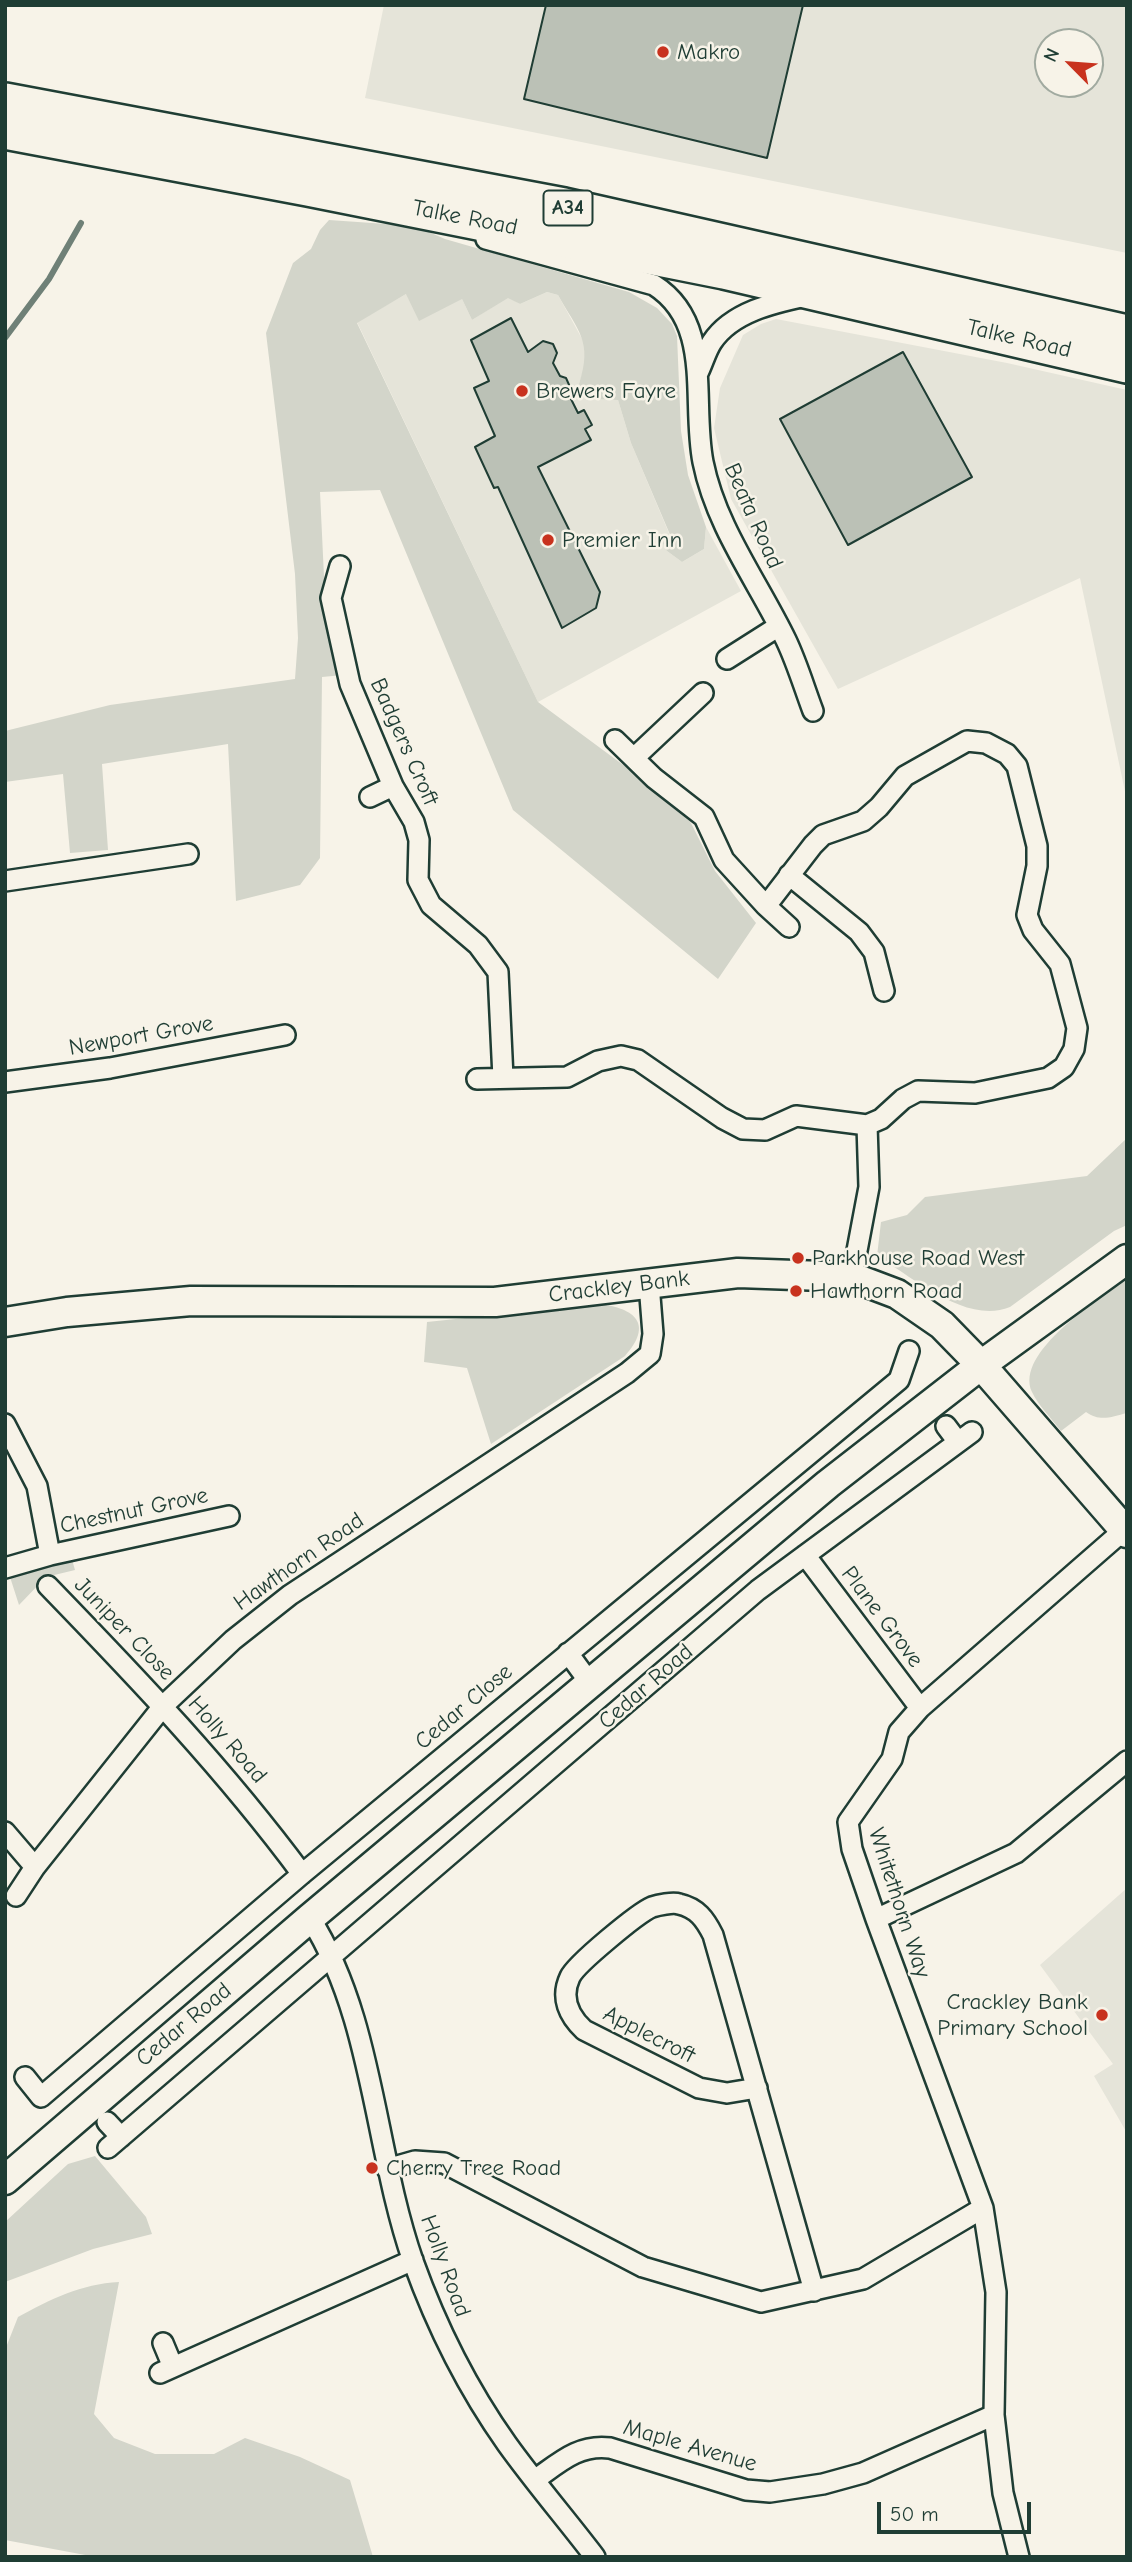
<!DOCTYPE html>
<style>
body{margin:0}
#map{position:relative;width:1132px;height:2562px;overflow:hidden;background:#f7f3e8;font-family:"Comic Neue",sans-serif}
canvas{display:block}
.frame{position:absolute;inset:0;border:7px solid #1f3d34;pointer-events:none}
.north{position:absolute;left:1034px;top:28px;width:70px;height:70px;box-sizing:border-box;background:#f7f3e8;border:2px solid #a1aaa0;border-radius:50%;rotate:295deg;font-size:19px;font-weight:700;line-height:28px;text-align:center;color:#1f3d34}
.north::after{content:'';display:block;margin:auto;width:24px;height:32px;background:#c8321e;clip-path:polygon(50% 0,100% 100%,50% 72%,0 100%)}
.scale{position:absolute;left:877px;top:2502px;width:154px;height:32px;box-sizing:border-box;border:4px solid #1f3d34;border-top:0;padding-left:9px;font-size:21px;line-height:24px;white-space:nowrap;color:#1f3d34;-webkit-text-stroke:5px #f7f3e8;paint-order:stroke}
</style>
<div id="map">
<canvas width="1132" height="2562"></canvas>
<div class="frame"></div>
<div class="north">N</div>
<div class="scale">50 m</div>
</div>
<script>
const c = document.querySelector('canvas').getContext('2d');
c.lineJoin = 'round';
function fillPath(path, color) {
  c.fillStyle = color;
  c.fill(path, 'evenodd');
}
function trace(path, color, width, dash) {
  c.strokeStyle = color;
  c.lineWidth = width;
  c.lineCap = dash ? 'butt' : 'round';
  c.setLineDash(dash || []);
  c.stroke(path);
}
function label(font, color, halo, rows, align = 'center') {
  c.font = font + ' "Comic Neue",sans-serif';
  c.lineWidth = 5;
  c.setLineDash([]);
  c.textBaseline = 'middle';
  c.strokeStyle = halo;
  c.fillStyle = color;
  for (const [text, x, y, turn = 0] of rows) {
    c.save();
    c.translate(x, y);
    c.rotate((+turn || 0) * Math.PI / 180);
    c.textAlign = isNaN(turn) ? turn : align;
    if (halo) c.strokeText(text, 0, 0);
    c.fillText(text, 0, 0);
    c.restore();
  }
}
fillPath(new Path2D(`
 M 384,5 L 1127,5 L 1127,253 L 365,98 ZM 1048,42 L 1090,42 L 1090,84 L 1048,84 Z
 M 547,292 L 558,295 L 586,346 L 586,363 L 579,384 L 590,399 L 618,400 L 631,443 L 671,538 L 667,551 L 682,562 L 704,549 L 706,527 L 741,591 L 538,702 L 357,322 L 406,294 L 462,299 L 472,320 L 508,297 L 520,304 Z
 M 776,319 L 1007,363 L 1127,390 L 1127,801 L 1080,578 L 838,689 L 731,499 L 714,428 L 720,388 L 743,335 L 761,324 Z
 M 1127,1888 L 1127,2133 L 1094,2076 L 1113,2064 L 1040,1965 Z`), '#e5e4d9');
fillPath(new Path2D(`
 M 329,220 L 415,226 L 445,239 L 629,292 L 657,308 L 672,324 L 677,336 L 681,431 L 688,475 L 706,527 L 704,549 L 682,562 L 667,551 L 663,543 L 671,537 L 631,443 L 618,400 L 590,399 L 579,384 C 593,341 578,331 558,295 L 547,292 L 520,304 L 508,298 L 472,320 L 462,299 L 419,321 L 406,294 L 357,323 L 538,702 L 676,804 L 691,823 L 715,871 L 756,923 L 718,979 L 513,810 L 380,490 L 320,492 L 325,598 L 343,675 L 322,677 L 320,858 L 300,885 L 236,901 L 228,744 L 102,764 L 108,850 L 70,853 L 63,774 L 5,782 L 5,731 L 110,705 L 295,679 L 298,638 L 295,574 L 266,333 L 293,263 L 311,249 L 320,230 Z
 M 1127,1138 L 1127,1225 L 1114,1231 L 1010,1307 C 966,1325 913,1277 877,1256 L 881,1222 L 907,1215 L 925,1197 L 1087,1176 Z
 M 1127,1278 L 1127,1413 C 1111,1417 1100,1422 1086,1412 L 1061,1431 C 1052,1419 1038,1405 1032,1392 C 1014,1352 1100,1299 1127,1278 Z
 M 599,1304 C 635,1308 654,1324 625,1356 L 491,1444 L 467,1368 L 424,1362 L 427,1322 Z
 M 71,1556 L 75,1570 L 46,1577 L 19,1605 L 10,1577 Z
 M 95,2156 L 146,2217 L 152,2234 L 93,2249 L 5,2282 L 5,2222 L 68,2164 Z
 M 119,2282 L 94,2414 L 114,2438 L 155,2454 L 214,2454 L 245,2438 L 300,2457 L 350,2480 L 373,2557 L 96,2557 L 5,2540 L 5,2350 L 18,2317 C 51,2299 81,2284 119,2282 Z`), '#d3d5ca');
trace(new Path2D(`
 M 5,338 L 49,279 L 81,223`), '#6f8077', 6);
const building = new Path2D(`
 M 546,5 L 803,5 L 767,158 L 524,99 Z
 M 511,318 L 528,352 L 543,341 L 553,344 L 557,353 L 553,363 L 560,376 L 566,378 L 570,387 L 568,393 L 578,413 L 584,410 L 592,425 L 585,429 L 591,440 L 538,467 L 600,592 L 596,608 L 562,628 L 498,487 L 494,488 L 475,447 L 495,436 L 474,388 L 489,381 L 471,340 Z
 M 903,352 L 972,477 L 848,545 L 780,419 Z`);
fillPath(building, '#bbc1b6');
trace(building, '#1f3d34', 2);
const street = new Path2D(`
 M 486,239 L 654,285 C 714,323 691,401 703,462 C 716,527 758,582 786,640 C 797,663 804,687 813,711
 M 698,373 C 703,363 706,351 712,342 C 732,312 773,303 806,296
 M 340,566 L 331,598 L 350,684 L 393,786 L 414,822 L 419,840 L 418,880 L 431,905 L 478,945 L 498,972 L 503,1078
 M 727,659 L 779,626
 M 615,740 L 654,778 L 704,817 L 724,860 L 766,906 L 813,845 L 823,835 L 863,821 L 879,807 L 905,776 L 967,741 L 986,743 L 1007,754 L 1017,766 L 1037,846 L 1037,866 L 1027,915 L 1033,930 L 1060,964 L 1077,1028 L 1074,1049 L 1064,1067 L 1048,1078 L 975,1093 L 918,1091 L 903,1099 L 881,1119 L 867,1125 L 869,1187 L 852,1277
 M 635,757 L 703,693
 M 370,797 L 393,786
 M 789,875 L 859,932 L 874,952 L 884,991
 M 5,881 L 188,854
 M 766,906 L 789,927
 M 477,1079 L 567,1077 L 598,1061 L 621,1056 L 638,1060 L 722,1118 L 743,1129 L 765,1130 L 796,1116 L 867,1125
 M 5,1082 L 110,1068 L 285,1035
 M 5,1424 L 37,1486 L 50,1555
 M 946,1426 L 958,1442
 M 805,1555 L 920,1708
 M 5,1568 L 50,1555 L 229,1516
 M 48,1586 C 139,1680 224,1769 302,1874
 M 568,1653 L 590,1683
 M 5,1832 L 35,1867
 M 16,1896 L 35,1867 L 164,1705 L 233,1640 L 290,1595 L 627,1373 L 650,1354 L 653,1334 L 649,1284
 M 310,1918 C 374,2019 374,2149 413,2261 C 436,2325 468,2389 507,2444 C 535,2483 566,2519 595,2557
 M 876,1919 L 1016,1853 L 1127,1761
 M 25,2077 L 41,2097 L 302,1874 L 899,1380 L 909,1351
 M 757,2088 L 727,2093 L 699,2088 L 584,2030 C 569,2016 560,1998 570,1977 C 576,1964 638,1913 652,1907 C 658,1905 673,1902 679,1904 C 697,1908 705,1919 713,1935 L 814,2291
 M 107,2122 L 121,2137
 M 108,2148 L 758,1590 L 972,1432
 M 387,2169 L 415,2161 L 444,2163 L 643,2267 L 761,2302 L 863,2279 L 983,2208
 M 163,2343 L 173,2367
 M 160,2373 L 413,2260
 M 536,2479 C 560,2462 579,2444 610,2448 L 746,2490 L 770,2492 L 823,2484 L 863,2473 L 994,2415
 M 1019,2557 L 1003,2493 L 994,2415 L 996,2292 L 983,2208 L 876,1919 L 852,1849 L 848,1822 L 892,1759 L 899,1732 L 920,1708 L 1124,1530`);
const secondary = new Path2D(`
 M 5,1322 L 67,1312 L 191,1301 L 495,1302 L 738,1273 L 852,1277 L 897,1294 L 942,1325 L 981,1365 L 1127,1533
 M 5,2180 L 310,1918 L 828,1484 L 981,1365 L 1127,1259`);
const highway = new Path2D(`
 M 5,102 L 564,207 L 1127,334
 M 5,130 L 308,187 L 724,270 L 1127,364`);
trace(street, '#1f3d34', 24);
trace(secondary, '#1f3d34', 33);
trace(highway, '#1f3d34', 42);
trace(street, '#f7f3e8', 19);
trace(secondary, '#f7f3e8', 28);
trace(highway, '#f7f3e8', 37);
for (const [x, y, r, color] of [
 [663,52,7,"#c8321e"],
 [522,391,7,"#c8321e"],
 [548,540,7,"#c8321e"],
 [798,1258,7,"#c8321e"],
 [796,1291,7,"#c8321e"],
 [1102,2015,7,"#c8321e"],
 [372,2168,7,"#c8321e"]
]) {
  const dot = new Path2D();
  dot.arc(x, y, r, 0, 2 * Math.PI);
  c.fillStyle = color;
  c.fill(dot);
  trace(dot, '#f7f3e8', 2.5);
}
for (const [x, y, w] of [
 [568,208,49]
]) {
  const box = new Path2D();
  box.roundRect(x - w / 2, y - 17.5, w, 35, 5);
  c.fillStyle = '#f7f3e8';
  c.fill(box);
  trace(box, '#1f3d34', 2);
}
label('bold 21px', '#1f3d34', null, [
 ["A34",568,208]
]);
label('23px', '#1f3d34', '#f7f3e8', [
 ["Makro",677,52],
 ["Brewers Fayre",536,391],
 ["Premier Inn",562,540],
 ["Parkhouse Road West",812,1258],
 ["Hawthorn Road",810,1291],
 ["Crackley Bank",1088,2002,"right"],
 ["Primary School",1088,2028,"right"],
 ["Cherry Tree Road",386,2168]
], 'left');
label('23px', '#1f3d34', '#f7f3e8', [
 ["Talke Road",465,218,11],
 ["Talke Road",1019,339,13],
 ["Beata Road",753,516,66],
 ["Badgers Croft",404,742,66],
 ["Newport Grove",141,1036,-10],
 ["Crackley Bank",619,1287,-7],
 ["Chestnut Grove",134,1511,-12],
 ["Hawthorn Road",299,1562,-35],
 ["Plane Grove",882,1617,53],
 ["Juniper Close",124,1629,46],
 ["Cedar Road",646,1687,-41],
 ["Cedar Close",464,1707,-40],
 ["Holly Road",227,1740,49],
 ["Whitethorn Way",899,1903,72],
 ["Cedar Road",184,2025,-40],
 ["Applecroft",649,2035,27],
 ["Holly Road",445,2266,70],
 ["Maple Avenue",690,2446,16]
]);
</script>
